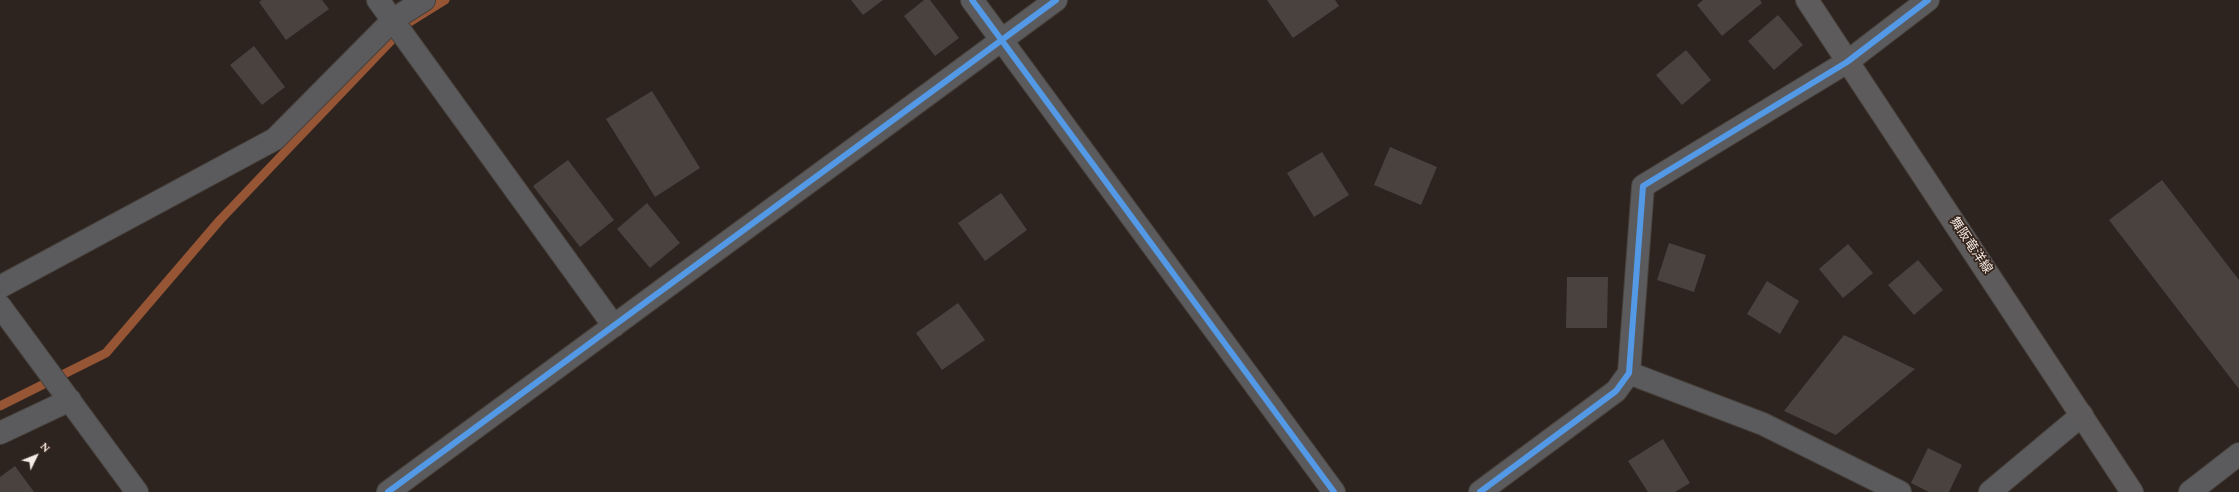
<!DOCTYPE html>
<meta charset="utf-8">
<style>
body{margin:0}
#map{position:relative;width:2239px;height:492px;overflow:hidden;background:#2d2420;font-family:Spectral,serif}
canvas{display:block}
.north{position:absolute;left:16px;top:436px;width:40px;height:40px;-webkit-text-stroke:3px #33231a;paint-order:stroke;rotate:47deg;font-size:11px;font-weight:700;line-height:16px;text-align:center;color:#f6ebe5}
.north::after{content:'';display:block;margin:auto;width:14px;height:18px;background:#f6ebe5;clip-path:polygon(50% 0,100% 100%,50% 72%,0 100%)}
</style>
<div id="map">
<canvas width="2239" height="492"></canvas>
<div class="north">N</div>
</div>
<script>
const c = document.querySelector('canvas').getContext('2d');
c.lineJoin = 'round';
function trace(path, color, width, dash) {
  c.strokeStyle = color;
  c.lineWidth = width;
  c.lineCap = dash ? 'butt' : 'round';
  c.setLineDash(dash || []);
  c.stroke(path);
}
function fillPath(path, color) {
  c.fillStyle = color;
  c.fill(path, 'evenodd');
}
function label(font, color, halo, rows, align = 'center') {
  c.font = font + ' Spectral,"Noto Sans JP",serif';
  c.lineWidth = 3.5;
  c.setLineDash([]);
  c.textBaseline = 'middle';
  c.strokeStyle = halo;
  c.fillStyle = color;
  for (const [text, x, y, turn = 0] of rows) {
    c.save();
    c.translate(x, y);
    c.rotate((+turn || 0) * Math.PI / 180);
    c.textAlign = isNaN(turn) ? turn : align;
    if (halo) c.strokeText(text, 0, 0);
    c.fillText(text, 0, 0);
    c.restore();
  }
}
trace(new Path2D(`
 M 0,406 L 106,353 L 220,220 L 408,23 L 445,0`), '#965534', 9);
fillPath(new Path2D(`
 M 262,0 L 322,0 L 329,9 L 286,40 L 259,2 Z
 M 851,0 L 883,0 L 863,15 Z
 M 924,0 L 930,0 L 959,38 L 935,56 L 904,16 Z
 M 1267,0 L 1335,0 L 1339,6 L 1293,38 Z
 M 1703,0 L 1760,0 L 1762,3 L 1722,36 L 1697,5 Z
 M 1778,15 L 1803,45 L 1774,70 L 1748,41 Z
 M 254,46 L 285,87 L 262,105 L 230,65 Z
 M 1686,50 L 1711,80 L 1682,105 L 1656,75 Z
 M 652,91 L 700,168 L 655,197 L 606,119 Z
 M 1390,147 L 1437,167 L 1421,205 L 1374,185 Z
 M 1322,152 L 1349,195 L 1314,217 L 1287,173 Z
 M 568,160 L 614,220 L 580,247 L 533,186 Z
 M 2162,180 L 2239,280 L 2239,389 L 2109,220 Z
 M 1001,193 L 1027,230 L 985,261 L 958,223 Z
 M 647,203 L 680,243 L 650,268 L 617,229 Z
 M 1669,243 L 1706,255 L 1694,292 L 1657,280 Z
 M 1848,244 L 1873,273 L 1843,298 L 1819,269 Z
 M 1918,260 L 1943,290 L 1914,315 L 1888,285 Z
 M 1567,277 L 1608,277 L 1607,328 L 1566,328 Z
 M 1767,281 L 1799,301 L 1780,334 L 1747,314 Z
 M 958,303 L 985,340 L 942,370 L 916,333 Z
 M 1844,335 L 1915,369 L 1836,435 L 1784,411 Z
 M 1663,439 L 1690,483 L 1675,492 L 1648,492 L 1628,461 Z
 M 1928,448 L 1962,465 L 1949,492 L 1929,492 L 1911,483 Z
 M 15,466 L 34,492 L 0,492 L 0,477 Z`), '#4a423f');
const minor = new Path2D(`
 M 378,0 L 614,326
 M 972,0 L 1334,492
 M 0,287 L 275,139 L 394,19 L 424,0
 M 0,306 L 137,492
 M 1629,373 L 1763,424 L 1900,492
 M 0,433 L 70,400
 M 388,492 L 1056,0
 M 1480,492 L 1616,391 L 1629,373 L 1643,186 L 1847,62 L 1928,0
 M 1990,492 L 2082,415
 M 2190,492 L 2239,454`);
const major = new Path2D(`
 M 1807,0 L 2132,492`);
trace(minor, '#48413c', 24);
trace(major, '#48413c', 24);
trace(minor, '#5b5b5d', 22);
trace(major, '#5d5b5c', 22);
trace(new Path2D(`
 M 972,0 L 1334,492
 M 388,492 L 1056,0
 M 1480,492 L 1616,391 L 1629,373 L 1643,186 L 1847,62 L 1928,0`), '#5399e6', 6);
label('13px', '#f6ebe5', '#33231a', [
 ["舞阪竜洋線",1970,246,56]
]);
</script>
